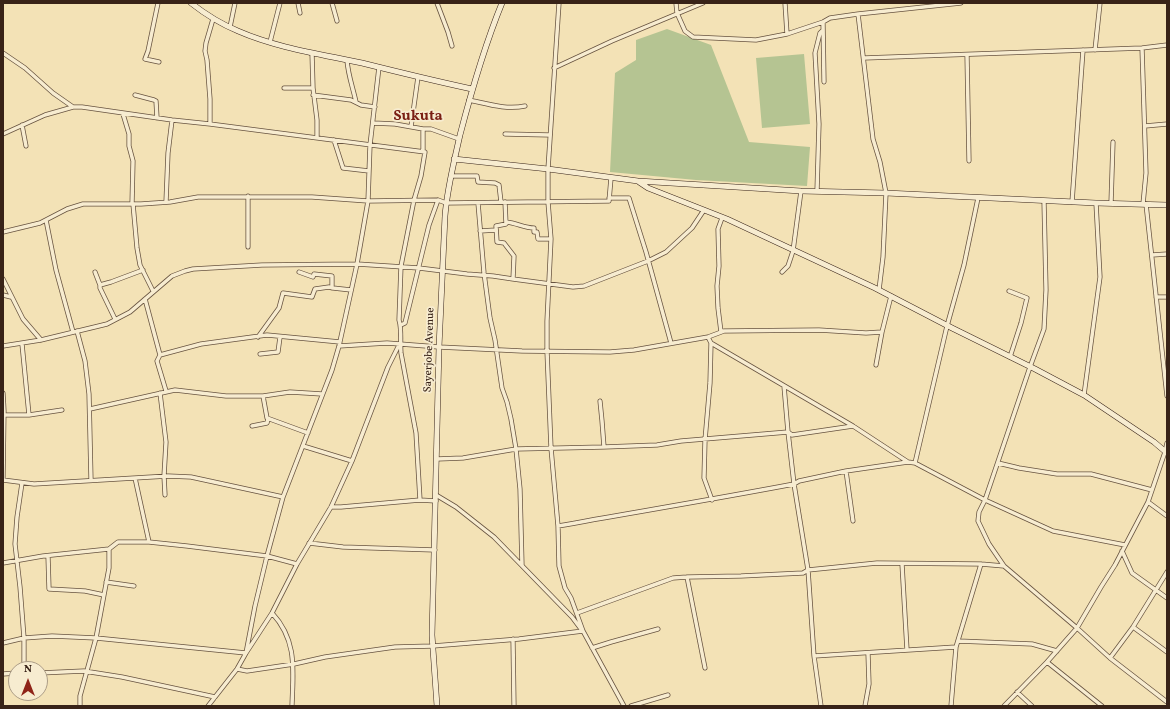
<!DOCTYPE html>
<style>
body{margin:0}
#map{position:relative;width:1170px;height:709px;overflow:hidden;background:#f3e2b6;font-family:Vollkorn,serif}
canvas{display:block}
.frame{position:absolute;inset:0;border:4px solid #382318;pointer-events:none}
.north{position:absolute;left:8px;top:661px;width:40px;height:40px;box-sizing:border-box;background:#f7ecd0;border:1px solid #ab9c86;border-radius:50%;rotate:0deg;font-size:11px;font-weight:700;line-height:16px;text-align:center;color:#382318}
.north::after{content:'';display:block;margin:auto;width:14px;height:18px;background:#8f2418;clip-path:polygon(50% 0,100% 100%,50% 72%,0 100%)}
</style>
<div id="map">
<canvas width="1170" height="709"></canvas>
<div class="frame"></div>
<div class="north">N</div>
</div>
<script>
const c = document.querySelector('canvas').getContext('2d');
c.lineJoin = 'round';
function fillPath(path, color) {
  c.fillStyle = color;
  c.fill(path, 'evenodd');
}
function trace(path, color, width, dash) {
  c.strokeStyle = color;
  c.lineWidth = width;
  c.lineCap = dash ? 'butt' : 'round';
  c.setLineDash(dash || []);
  c.stroke(path);
}
function label(font, color, halo, rows, align = 'center') {
  c.font = font + ' Vollkorn,serif';
  c.lineWidth = 3.5;
  c.setLineDash([]);
  c.textBaseline = 'middle';
  c.strokeStyle = halo;
  c.fillStyle = color;
  for (const [text, x, y, turn = 0] of rows) {
    c.save();
    c.translate(x, y);
    c.rotate((+turn || 0) * Math.PI / 180);
    c.textAlign = isNaN(turn) ? turn : align;
    if (halo) c.strokeText(text, 0, 0);
    c.fillText(text, 0, 0);
    c.restore();
  }
}
fillPath(new Path2D(`
 M 667,29 L 711,45 L 749,142 L 810,147 L 807,186 L 696,180 L 610,172 L 615,73 L 636,60 L 636,40 Z
 M 804,54 L 810,124 L 762,128 L 756,58 Z`), '#b5c492');
const street = new Path2D(`
 M 158,3 L 148,51 L 145,59 L 159,62
 M 298,3 L 300,13
 M 332,3 L 337,21
 M 437,3 L 448,32 L 452,46
 M 559,3 L 548,169 L 548,202 L 551,239 L 547,321 L 547,351 L 551,448 L 558,526 L 559,566 L 565,588 L 571,598 L 583,631 L 624,706
 M 676,3 L 677,13 L 685,31 L 693,37 L 756,40 L 787,34 L 823,22 L 830,18 L 858,14 L 961,3
 M 785,3 L 787,34
 M 858,14 L 873,139 L 880,162 L 886,193 L 883,257 L 879,290
 M 823,22 L 824,82
 M 230,27 L 235,3
 M 270,42 L 280,3
 M 1142,48 L 1146,173 L 1143,204
 M 1095,50 L 1100,3
 M 3,53 L 25,68 L 53,93 L 73,107 L 82,107 L 172,120 L 210,124 L 425,152 L 421,176 L 414,200 L 401,266 L 399,320 C 402,329 400,343 401,353 L 416,433 L 420,500
 M 312,53 L 313,88 L 317,120 L 317,138
 M 967,55 L 969,161
 M 864,58 L 1142,48 L 1167,45
 M 347,60 C 348,75 353,88 356,102
 M 554,68 L 612,41 L 703,3
 M 284,88 L 313,88
 M 135,95 L 154,100 L 156,101 L 157,118
 M 313,95 L 351,100 L 361,105 L 375,107
 M 469,100 C 488,104 506,110 525,106
 M 123,114 L 129,134 L 129,146 L 133,161 L 132,204
 M 373,123 L 395,124 L 423,129 L 431,129 L 459,139
 M 210,124 L 210,99 L 207,60 L 205,51 L 206,43 L 213,19
 M 22,125 L 26,146
 M 1145,126 L 1167,124
 M 411,127 L 418,77
 M 3,134 L 45,115 L 73,107
 M 505,134 L 550,135
 M 334,140 L 343,168 L 369,171
 M 423,152 L 423,129
 M 451,176 L 477,176 L 478,182 L 495,183 L 499,185 L 501,202
 M 817,191 L 819,124 L 815,53 L 820,33 L 823,30
 M 609,198 L 629,198 L 646,252 L 671,343
 M 1044,201 L 1046,290 L 1044,329 L 1030,367 L 985,500 L 979,512 L 978,521 L 989,544 L 1004,566 L 1077,628 L 1110,658 L 1133,627 L 1167,572
 M 166,202 L 168,153 L 172,120
 M 505,202 L 506,224 L 496,226 L 497,242 L 504,243 L 514,256 L 513,279
 M 1072,202 L 1083,50
 M 478,203 L 484,273 L 490,318 L 495,340 L 502,388 L 507,402 L 511,419 L 516,449 L 520,489 L 522,565
 M 1111,203 L 1113,142
 M 133,204 L 137,248 L 140,265 L 153,291
 M 1146,204 L 1167,396
 M 46,220 L 56,270 L 73,332
 M 506,222 C 517,223 524,228 534,228 L 534,232 L 537,232 L 538,239 L 551,239
 M 480,231 L 496,230
 M 3,232 L 40,223 L 67,209 L 83,204 L 141,204 L 170,202 L 198,197 L 312,197 L 368,201 L 438,200 L 446,203 L 609,201 L 611,178
 M 248,247 L 248,196
 M 1152,255 L 1167,254
 M 95,272 L 100,285 L 100,288 L 115,319
 M 299,272 L 313,277 L 314,274 L 332,276 L 332,288
 M 782,272 L 788,266 L 793,251 L 801,191
 M 3,279 L 23,319 L 41,340
 M 100,285 L 111,282 L 143,270
 M 1009,291 L 1027,298 L 1021,323 L 1010,357
 M 3,295 L 11,297
 M 1156,297 L 1167,297
 M 145,299 L 160,355
 M 401,325 L 405,323 L 429,225 L 438,200
 M 77,331 L 85,361 L 89,394 L 91,480
 M 721,332 L 718,308 L 717,286 L 719,266 L 718,229 L 722,218
 M 258,337 L 279,308 L 283,293 L 312,297 L 315,289 L 329,287 L 333,288 L 351,290
 M 708,337 L 711,343 L 710,383 L 705,440 L 704,478 L 712,500
 M 711,343 L 853,426 L 908,462
 M 22,344 L 29,415
 M 3,346 L 41,340 L 107,324 L 130,312 L 172,276 L 185,271 L 193,269 L 262,265 L 357,264 L 419,268 L 467,274 L 493,276 L 513,279 L 573,287 L 584,286 L 648,261 L 666,252 L 692,228 L 704,210
 M 339,346 L 387,343 L 439,347 L 522,351 L 610,352 L 634,350 L 708,337 L 724,331 L 819,330 L 866,333 L 882,332 L 891,296
 M 260,354 L 278,352 L 280,337
 M 876,365 L 882,332
 M 166,391 L 157,361 L 160,355 L 201,344 L 267,335 L 340,342
 M 3,393 L 4,411 L 3,479
 M 160,393 L 166,442 L 164,476 L 165,495
 M 1084,395 L 1100,277 L 1096,203
 M 263,396 L 267,418 L 308,433
 M 600,401 L 602,421 L 604,447
 M 90,409 L 175,390 L 226,396 L 263,396 L 290,392 L 322,394
 M 4,415 L 29,415 L 62,410
 M 252,426 L 267,423 L 268,419
 M 303,446 L 352,461
 M 437,459 L 463,458 L 516,449 L 604,447 L 657,445 L 681,441 L 788,432 L 792,435 L 853,426
 M 915,463 L 947,326 L 964,265 L 978,198
 M 998,463 L 1019,468 L 1057,474 L 1091,474 L 1152,490
 M 846,471 L 853,521
 M 135,478 L 149,542
 M 3,480 L 34,484 L 168,476 L 191,477 L 283,497
 M 22,483 L 17,517 L 15,544 L 20,587 L 24,638 L 24,665
 M 436,495 L 456,507 L 494,537 L 572,617 L 581,629
 M 1148,502 L 1167,516
 M 331,507 L 341,507 L 420,500 L 436,501
 M 558,526 C 636,512 715,499 794,484 L 799,481 L 846,471 L 908,462 L 915,463 L 985,500 L 1053,531 L 1125,545
 M 309,543 L 343,547 L 435,550
 M 1122,551 L 1132,573 L 1167,598
 M 48,556 L 49,589 L 85,591 L 104,595
 M 3,563 L 43,556 L 109,549 L 118,542 L 149,542 L 187,546 L 267,556 L 297,564
 M 902,564 L 907,650
 M 687,577 L 705,668
 M 106,582 L 134,586
 M 272,613 C 298,641 293,671 292,706
 M 577,613 L 673,578 L 687,577 L 741,576 L 803,573 L 808,570 L 794,484 L 788,432 L 784,386
 M 1133,627 L 1167,652
 M 513,639 L 514,706
 M 958,641 L 1032,644 L 1057,651
 M 3,643 L 24,638 L 52,636 L 96,638 L 246,653 L 255,606 L 267,556 L 283,497 L 332,370 L 339,346 L 357,264 L 368,201 L 370,145 L 379,67
 M 592,648 L 611,642 L 658,629
 M 814,656 L 956,647
 M 1110,658 L 1167,702
 M 1047,662 L 1102,706
 M 237,669 L 247,671 L 294,664 L 325,657 L 395,647 L 433,646 L 519,639 L 583,631
 M 40,673 L 84,671 L 122,677 L 215,697
 M 3,674 L 16,673
 M 1017,692 L 1032,706
 M 80,706 L 80,696 L 96,638 L 109,568 L 109,549
 M 208,706 L 237,669 L 246,653 L 272,613 L 297,564 L 331,507 L 352,461 L 388,367 L 400,343
 M 631,706 L 668,695
 M 821,706 L 814,656 L 808,570 L 877,563 L 981,564 L 1004,566
 M 865,706 L 869,684 L 868,653
 M 951,706 L 956,647 L 981,564
 M 1004,706 L 1047,662 L 1077,628 L 1101,587 L 1115,565 L 1148,502 L 1165,452 L 1167,443`);
const secondary = new Path2D(`
 M 191,3 C 205,14 221,24 238,31 C 277,48 320,54 362,63 C 398,72 435,81 472,89
 M 454,159 L 548,169 L 638,181 L 801,191 L 886,193 L 1096,203 L 1167,205
 M 639,182 L 648,188 L 727,219 L 875,288 L 952,328 L 1035,369 L 1084,395 L 1154,442 L 1167,453
 M 437,706 L 432,635 L 439,347 L 445,216 C 447,189 454,162 460,135 C 472,89 484,47 502,3`);
trace(street, '#675340', 5);
trace(secondary, '#382318', 6);
trace(street, '#f7ecd0', 3.5);
trace(secondary, '#f7ecd0', 5);
label('11px', '#382318', '#f7ecd0', [
 ["Sayerjobe Avenue",430,350,-88]
]);
label('bold 15px', '#7a1f14', '#f7ecd0', [
 ["Sukuta",418,117]
]);
</script>
